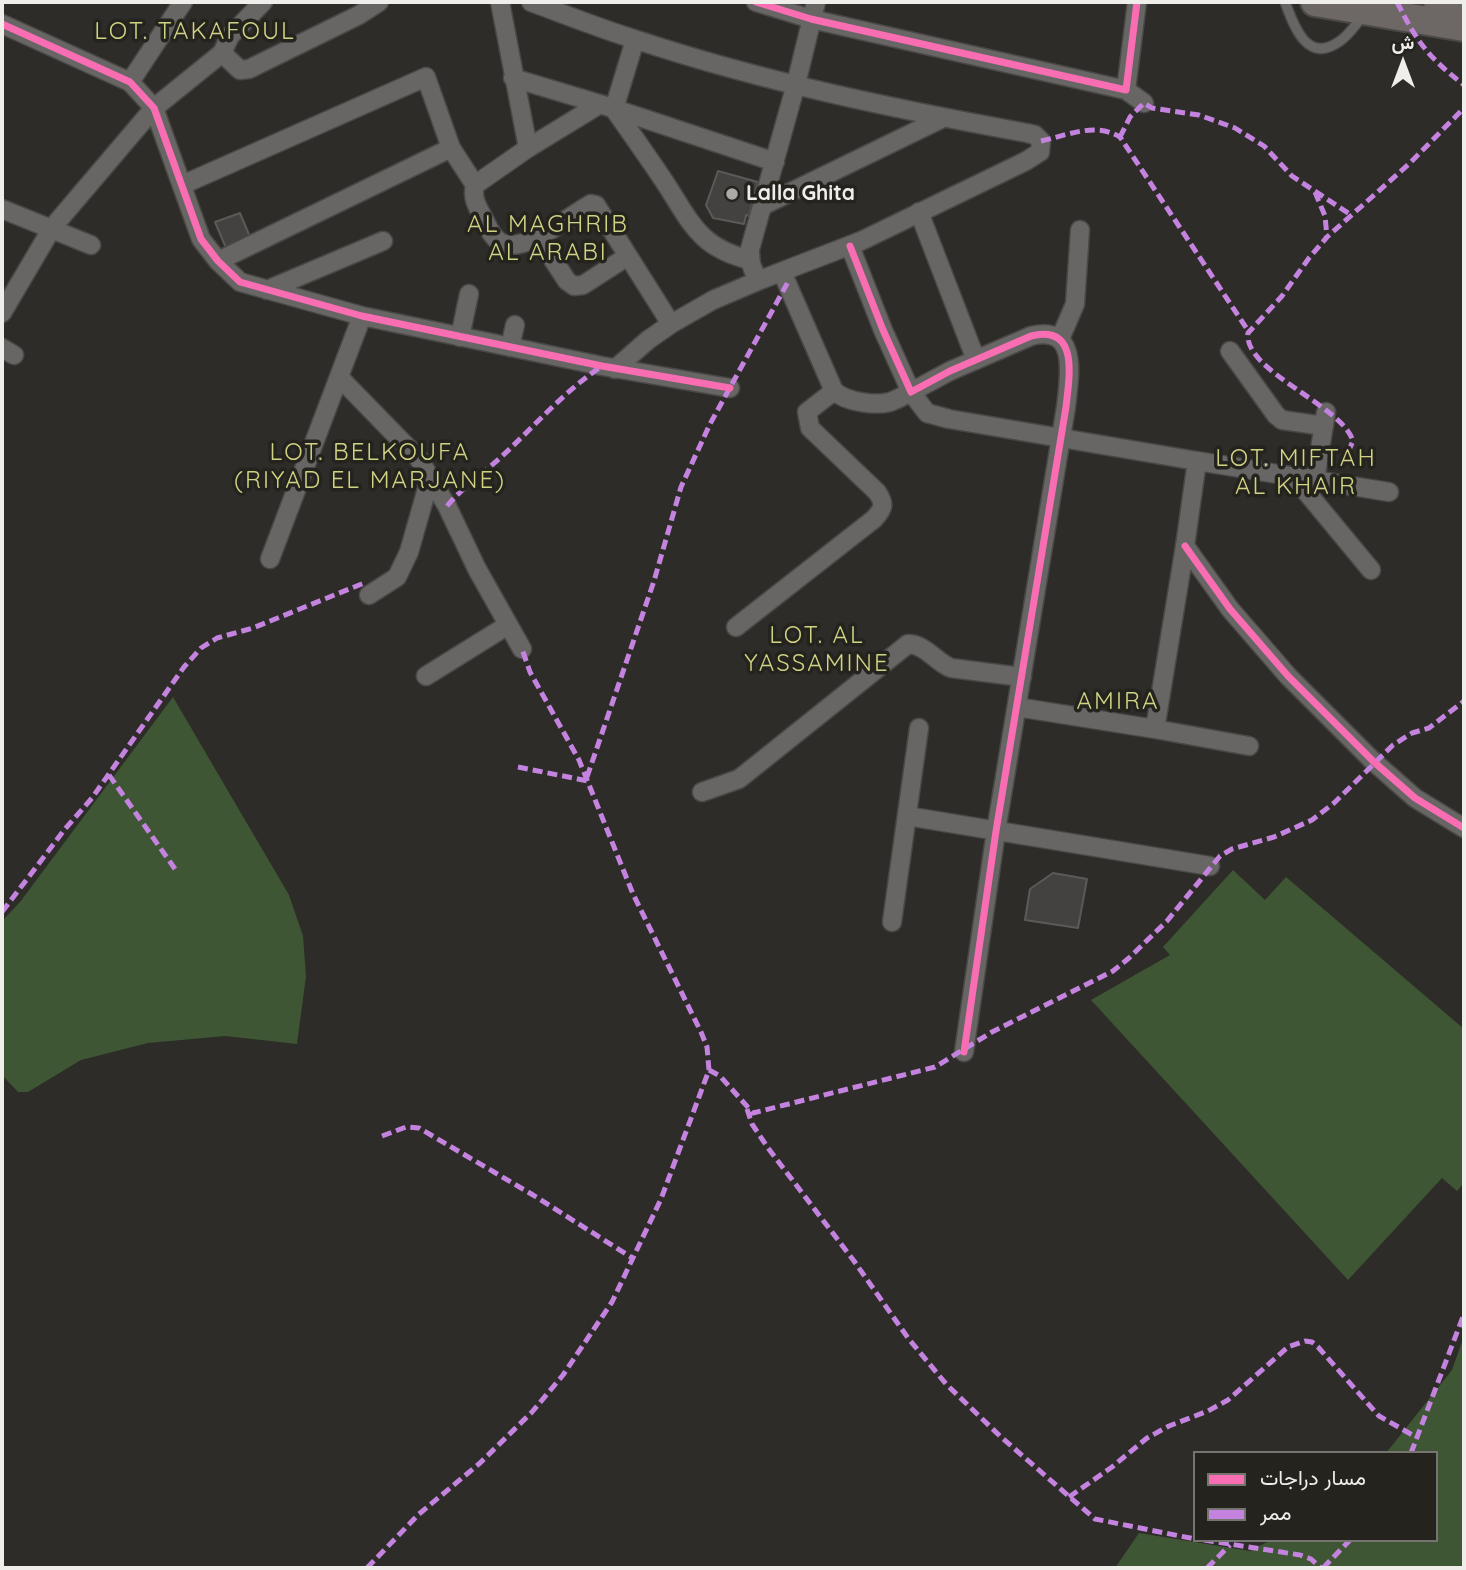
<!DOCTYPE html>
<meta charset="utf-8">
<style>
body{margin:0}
#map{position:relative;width:1466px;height:1570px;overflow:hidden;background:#2e2c29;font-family:Quicksand,Vazirmatn,sans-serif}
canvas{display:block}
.frame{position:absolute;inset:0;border:4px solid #efeeeb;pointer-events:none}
.legend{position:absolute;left:1193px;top:1451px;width:245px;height:91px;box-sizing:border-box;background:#25231e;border:2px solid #767470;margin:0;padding:9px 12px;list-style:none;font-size:21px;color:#efeeeb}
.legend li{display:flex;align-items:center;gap:14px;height:35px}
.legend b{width:35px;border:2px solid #767470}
.north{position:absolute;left:1368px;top:28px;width:70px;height:70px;-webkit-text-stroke:5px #25231e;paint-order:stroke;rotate:0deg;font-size:19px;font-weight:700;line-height:28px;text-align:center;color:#efeeeb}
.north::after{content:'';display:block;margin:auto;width:24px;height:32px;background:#efeeeb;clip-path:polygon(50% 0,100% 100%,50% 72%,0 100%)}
</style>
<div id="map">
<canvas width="1466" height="1570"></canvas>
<div class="frame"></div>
<ul class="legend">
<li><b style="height:9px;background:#f96db3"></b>مسار دراجات</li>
<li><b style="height:9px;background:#c483df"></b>ممر</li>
</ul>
<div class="north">ش</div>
</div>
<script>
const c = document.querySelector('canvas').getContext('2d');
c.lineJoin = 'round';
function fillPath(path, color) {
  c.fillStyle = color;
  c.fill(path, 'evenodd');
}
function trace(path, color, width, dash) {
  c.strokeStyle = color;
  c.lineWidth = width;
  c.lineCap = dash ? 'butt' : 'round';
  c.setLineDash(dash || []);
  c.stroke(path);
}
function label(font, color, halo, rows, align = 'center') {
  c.font = font + ' Quicksand,sans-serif';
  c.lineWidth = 7;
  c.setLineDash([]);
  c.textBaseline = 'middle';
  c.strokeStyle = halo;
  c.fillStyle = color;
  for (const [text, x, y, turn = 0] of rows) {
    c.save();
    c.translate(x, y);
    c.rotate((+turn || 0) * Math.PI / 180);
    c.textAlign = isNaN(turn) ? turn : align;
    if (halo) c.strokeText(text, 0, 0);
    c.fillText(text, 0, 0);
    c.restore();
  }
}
fillPath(new Path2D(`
 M 173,697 L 289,895 L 303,936 L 306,976 L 297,1044 L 225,1036 L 148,1043 L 81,1060 L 28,1092 L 18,1092 L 2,1075 L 2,921 L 20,902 Z
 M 1233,870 L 1265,900 L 1286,877 L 1464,1029 L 1464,1183 L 1457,1191 L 1442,1178 L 1348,1280 L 1091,1000 L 1170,955 L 1163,947 Z
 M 1464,1336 L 1464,1568 L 1115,1568 L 1139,1533 L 1250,1551 L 1271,1540 L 1436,1540 L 1436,1453 L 1386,1453 L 1452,1370 Z`), '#3e5633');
const building = new Path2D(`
 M 718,171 L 758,182 L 749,216 L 746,215 L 744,224 L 713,218 L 706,205 Z
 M 240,213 L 250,237 L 226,248 L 215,222 Z
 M 1053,873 L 1087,879 L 1078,928 L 1025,920 L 1030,889 Z`);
fillPath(building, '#444240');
trace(building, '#5b5a58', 2);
const lane = new Path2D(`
 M 1285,2 C 1294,26 1307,65 1340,41 C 1349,35 1356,24 1363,16`);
const street = new Path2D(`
 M 263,2 L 230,36 L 222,53 L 240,70 L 249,69 L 359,15 L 379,2
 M 500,2 L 528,148
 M 531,2 C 566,15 601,29 637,40 C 764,82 895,109 1027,133 L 1035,135 L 1041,141 L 1040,152 L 1026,161 L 861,241 L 760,280 L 713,300 L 671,324 L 648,340 L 615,369
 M 756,2 L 811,19 L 1126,90 L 1137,2
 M 2,24 L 130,82 L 154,108 L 201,239 L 218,261 L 240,282 L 362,316 L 602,366 L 730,388
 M 635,40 L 614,109 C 631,133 648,157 664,181 C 691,222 698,247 750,260
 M 513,78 L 600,104 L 775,162
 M 130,82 L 183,2
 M 1126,90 L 1144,103
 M 600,104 L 528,148 L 482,180 L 475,185 C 471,199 479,209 485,221 C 489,229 492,237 500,242 C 524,256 570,215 591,204 L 596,205 L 671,324
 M 182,185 L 426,77 L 451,148 L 475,185
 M 762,206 L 943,118
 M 2,209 L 91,245
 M 919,212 L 976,360
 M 538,237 L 567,281 L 574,286 L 583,285 L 628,256
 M 850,246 L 883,330 L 911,392 L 950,371 L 1031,336 C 1080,324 1069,378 1066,407 L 996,831 L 964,1052
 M 218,261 L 451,148
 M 782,272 L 834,391 C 846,402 875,406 890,402 C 898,399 905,395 911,392 L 927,413 L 949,419 L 1197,461 L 1185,546 L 1155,729 L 1017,707
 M 760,280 C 751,270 750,262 750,249 L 796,84 L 816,2
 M 267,290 L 383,241
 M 2,313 L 52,228 L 154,108 L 222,53
 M 460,337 L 469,294
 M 1060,339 L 1075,304 L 1080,230
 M 510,347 L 515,325
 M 2,348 L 14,355
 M 1230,351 L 1276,415 L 1282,420 L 1324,426
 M 339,377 L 419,459 L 447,506 L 477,569 L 522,649
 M 1197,461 L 1389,492
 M 1294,477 L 1371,570
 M 1315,480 L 1326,412
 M 1185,546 L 1230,609 L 1288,676 L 1374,762 L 1415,798 L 1464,828
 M 270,559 L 362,316
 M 369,595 L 397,577 L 409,552 L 430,478
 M 736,627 L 874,519 C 884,508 885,504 877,492 L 810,428 L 807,412 L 834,391
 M 426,676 L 508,625
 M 1155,729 L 1249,746
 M 702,792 L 739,779 L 908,644 C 925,644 936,662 951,668 L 1022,677
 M 907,816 L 1210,866
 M 892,922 L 919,728`);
const primary = new Path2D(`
 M 1315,2 L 1464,27
 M 1438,2 L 1464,6`);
trace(lane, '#494846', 12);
trace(street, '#494846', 21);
trace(primary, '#494846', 32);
trace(lane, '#676664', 9);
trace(street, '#676664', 18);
trace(primary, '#6d6765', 28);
trace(new Path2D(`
 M 1397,2 C 1417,42 1428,57 1464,85
 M 1120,137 L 1130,117 L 1144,103 L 1152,108 L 1199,115 L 1235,128 L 1264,146 L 1292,176 L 1351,215
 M 1041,141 C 1069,135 1094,122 1120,137 L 1249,332
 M 1315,192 L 1325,216 L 1327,237
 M 1348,452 L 1353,441 C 1342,405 1243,371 1248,333 L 1282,296 L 1309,258 L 1327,237 L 1410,163 L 1464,108
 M 447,506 C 463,487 482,474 500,458 C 534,427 563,392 602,366
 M 518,767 L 588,781
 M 109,775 L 175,869
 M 587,777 L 654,581 L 681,487 L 710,424 L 788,282
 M 2,912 L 65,829 L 92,798 L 184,667 L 201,648 L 217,638 L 253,628 L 364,583
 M 709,1070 L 720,1076 L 753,1113 L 935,1067 L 992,1032 L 1113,971 L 1129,958 L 1167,921 L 1220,856 L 1232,849 L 1274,837 L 1312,820 L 1334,803 L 1393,745 L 1412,733 L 1429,728 L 1464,701
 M 747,1109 L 752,1124 L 768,1148 L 854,1261 L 908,1338 L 946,1384 L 1001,1437 L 1095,1519 L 1195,1539
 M 382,1136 L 406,1127 L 419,1128 L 533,1195 L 634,1259
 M 1411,1453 L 1464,1314
 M 1069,1497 L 1112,1467 L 1147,1438 L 1169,1426 L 1208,1411 L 1228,1400 L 1288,1347 L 1305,1341 L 1312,1342 L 1318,1347 L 1379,1416 L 1416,1437
 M 1204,1540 L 1300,1555 L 1311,1559 L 1321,1568
 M 367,1568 L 419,1514 L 480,1463 L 532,1412 L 563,1375 L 612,1302 L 661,1199 L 709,1070 L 707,1047 L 701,1032 L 633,894 L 579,760 L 530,672 L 522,649
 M 1207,1568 L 1230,1545
 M 1323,1568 L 1350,1540`), '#c483df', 5, [10, 5]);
trace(new Path2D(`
 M 756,2 L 811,19 L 1126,90 L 1137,2
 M 2,24 L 130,82 L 154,108 L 201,239 L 218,261 L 240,282 L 362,316 L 602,366 L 730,388
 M 850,246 L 883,330 L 911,392 L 950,371 L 1031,336 C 1080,324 1069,378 1066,407 L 996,831 L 964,1052
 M 1185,546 L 1230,609 L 1288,676 L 1374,762 L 1415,798 L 1464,828`), '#f96db3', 7);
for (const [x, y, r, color] of [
 [732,194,7,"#abaaa7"]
]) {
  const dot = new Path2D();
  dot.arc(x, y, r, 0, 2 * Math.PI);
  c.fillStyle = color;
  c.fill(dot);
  trace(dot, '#25231e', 2.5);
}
label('bold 21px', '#efeeeb', '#25231e', [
 ["Lalla Ghita",746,194]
], 'left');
c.letterSpacing = '2px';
label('24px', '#d0d284', '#25231e', [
 ["LOT. TAKAFOUL",195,32],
 ["AL MAGHRIB",548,225],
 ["AL ARABI",548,253],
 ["LOT. BELKOUFA",370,453],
 ["(RIYAD EL MARJANE)",370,481],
 ["LOT. MIFTAH",1296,459],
 ["AL KHAIR",1296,487],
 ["LOT. AL",817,636],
 ["YASSAMINE",817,664],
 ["AMIRA",1118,702]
]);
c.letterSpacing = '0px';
</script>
